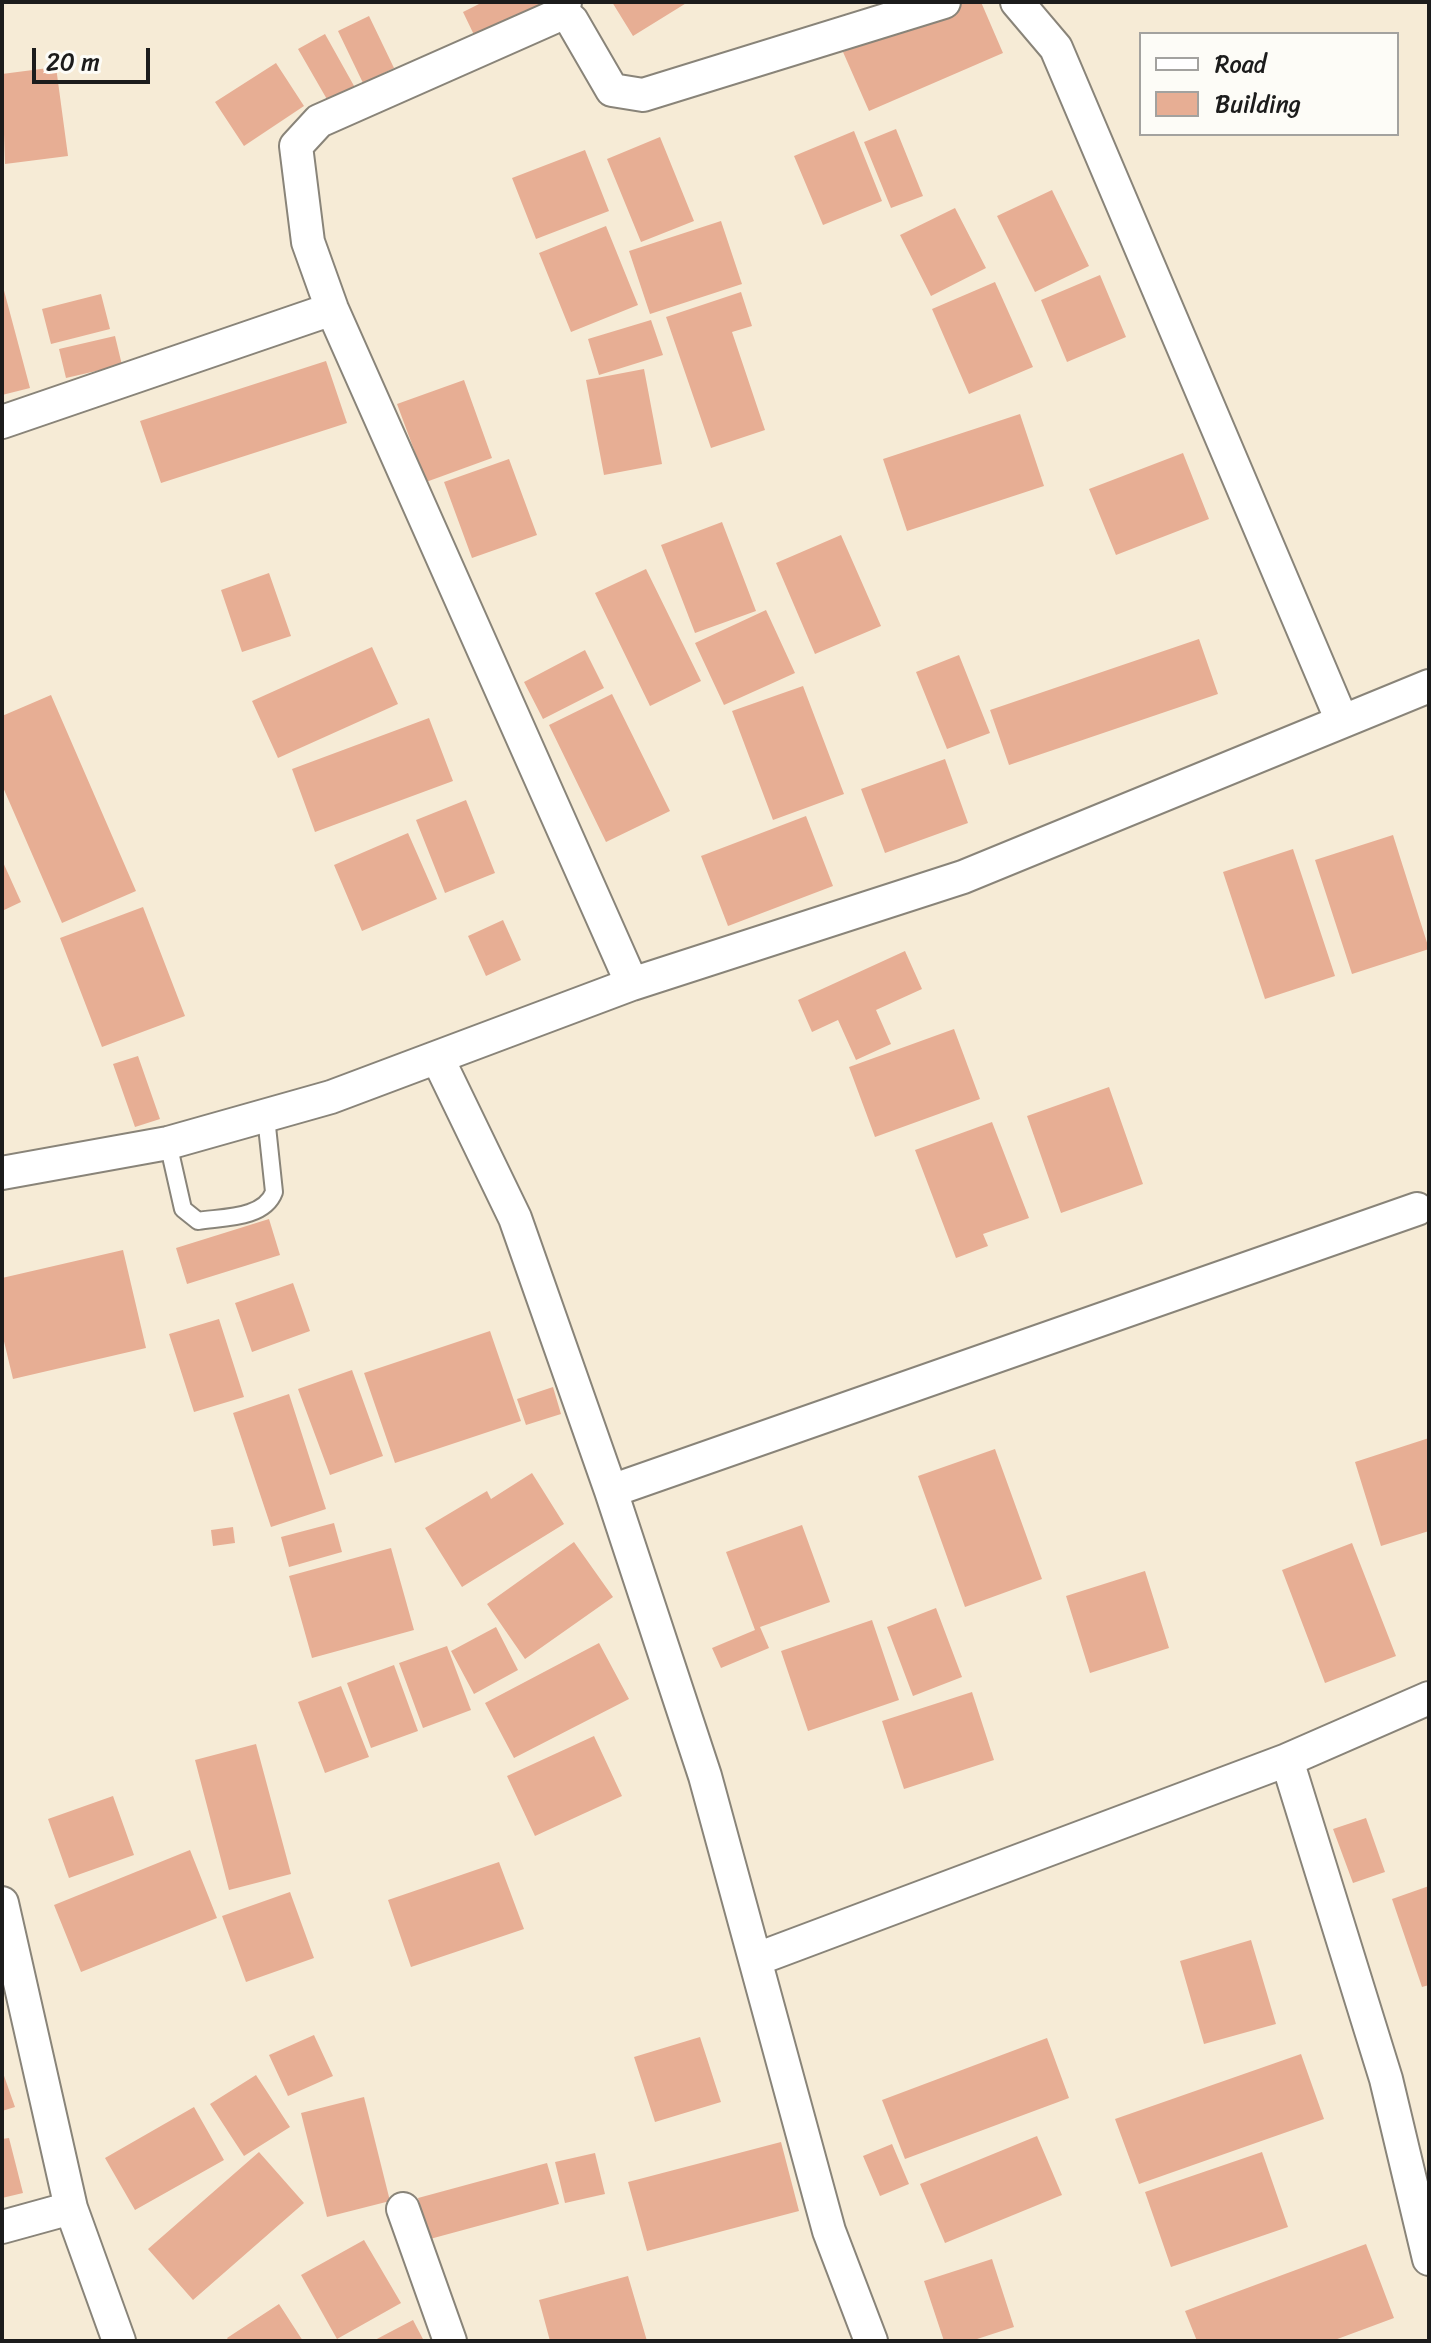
<!DOCTYPE html>
<style>
body{margin:0}
#map{position:relative;width:1431px;height:2343px;overflow:hidden;background:#f6ebd6;font-family:Sriracha,sans-serif}
canvas{display:block}
.frame{position:absolute;inset:0;border:4px solid #1c1c1c;pointer-events:none}
.legend{position:absolute;left:1139px;top:32px;width:260px;height:104px;box-sizing:border-box;background:#fdfcf7;border:2px solid #a3a29f;margin:0;padding:10px 14px;list-style:none;font-size:24px;color:#1c1c1c}
.legend li{display:flex;align-items:center;gap:16px;height:40px}
.legend b{width:40px;border:2px solid #a3a29f}
.scale{position:absolute;left:32px;top:48px;width:118px;height:36px;box-sizing:border-box;border:4px solid #1c1c1c;border-top:0;padding-left:10px;font-size:24px;line-height:28px;white-space:nowrap;color:#1c1c1c;-webkit-text-stroke:6px #fdfcf7;paint-order:stroke}
</style>
<div id="map">
<canvas width="1431" height="2343"></canvas>
<div class="frame"></div>
<ul class="legend">
<li><b style="height:10px;background:#fff"></b>Road</li>
<li><b style="height:22px;background:#e7ae94"></b>Building</li>
</ul>
<div class="scale">20 m</div>
</div>
<script>
const c = document.querySelector('canvas').getContext('2d');
c.lineJoin = 'round';
function fillPath(path, color) {
  c.fillStyle = color;
  c.fill(path, 'evenodd');
}
function trace(path, color, width, dash) {
  c.strokeStyle = color;
  c.lineWidth = width;
  c.lineCap = dash ? 'butt' : 'round';
  c.setLineDash(dash || []);
  c.stroke(path);
}
fillPath(new Path2D(`
 M 483,2 L 550,2 L 476,39 L 463,12 Z
 M 612,2 L 688,2 L 633,36 Z
 M 960,2 L 981,2 L 1003,53 L 869,111 L 843,52 Z
 M 369,16 L 394,68 L 363,83 L 338,31 Z
 M 325,34 L 358,93 L 332,108 L 298,49 Z
 M 276,63 L 304,106 L 244,146 L 215,102 Z
 M 56,67 L 68,156 L 5,164 L 2,74 Z
 M 896,129 L 923,196 L 891,208 L 864,142 Z
 M 854,131 L 882,201 L 823,225 L 794,156 Z
 M 660,137 L 694,221 L 641,242 L 607,159 Z
 M 585,150 L 609,211 L 536,239 L 512,178 Z
 M 1052,190 L 1089,266 L 1035,292 L 997,216 Z
 M 955,208 L 986,268 L 931,296 L 900,235 Z
 M 721,221 L 742,284 L 650,314 L 629,251 Z
 M 606,226 L 638,305 L 571,332 L 539,253 Z
 M 1100,275 L 1126,337 L 1067,362 L 1041,300 Z
 M 995,282 L 1033,367 L 969,394 L 932,309 Z
 M 2,283 L 30,388 L 2,395 Z
 M 741,292 L 752,326 L 732,332 L 765,430 L 711,448 L 666,317 Z
 M 101,294 L 110,329 L 51,344 L 42,309 Z
 M 651,320 L 663,355 L 599,375 L 588,339 Z
 M 115,336 L 122,365 L 66,378 L 59,349 Z
 M 326,361 L 347,423 L 161,483 L 140,421 Z
 M 644,369 L 662,464 L 604,475 L 586,380 Z
 M 464,380 L 492,458 L 426,482 L 397,404 Z
 M 1020,414 L 1044,486 L 907,531 L 883,459 Z
 M 1183,453 L 1209,519 L 1116,555 L 1089,489 Z
 M 509,459 L 537,535 L 472,558 L 444,482 Z
 M 722,522 L 756,611 L 695,633 L 661,545 Z
 M 841,535 L 881,626 L 815,654 L 776,563 Z
 M 646,569 L 701,681 L 650,706 L 595,593 Z
 M 269,573 L 291,636 L 242,652 L 221,590 Z
 M 766,610 L 795,673 L 724,705 L 695,643 Z
 M 1199,639 L 1218,694 L 1009,765 L 990,710 Z
 M 372,647 L 398,704 L 278,758 L 252,701 Z
 M 585,650 L 604,688 L 543,719 L 524,682 Z
 M 959,655 L 990,733 L 947,749 L 916,672 Z
 M 803,686 L 844,794 L 773,820 L 732,711 Z
 M 612,694 L 670,811 L 606,842 L 549,725 Z
 M 51,695 L 136,891 L 62,923 L 2,785 L 2,716 Z
 M 429,718 L 453,781 L 315,832 L 292,769 Z
 M 945,759 L 968,823 L 885,853 L 861,789 Z
 M 466,800 L 495,873 L 445,893 L 416,820 Z
 M 806,816 L 833,886 L 728,926 L 701,856 Z
 M 408,833 L 437,899 L 362,931 L 334,865 Z
 M 1393,835 L 1429,949 L 1352,974 L 1315,860 Z
 M 1293,849 L 1335,976 L 1265,999 L 1223,872 Z
 M 2,860 L 21,902 L 2,911 Z
 M 143,907 L 185,1016 L 102,1047 L 60,938 Z
 M 503,920 L 521,960 L 486,976 L 468,936 Z
 M 905,951 L 922,989 L 876,1010 L 891,1044 L 856,1060 L 838,1020 L 812,1032 L 798,1000 Z
 M 954,1029 L 980,1099 L 875,1137 L 849,1067 Z
 M 138,1056 L 160,1119 L 135,1127 L 113,1064 Z
 M 1109,1087 L 1143,1184 L 1061,1213 L 1027,1116 Z
 M 992,1122 L 1029,1218 L 983,1234 L 988,1246 L 956,1258 L 915,1150 Z
 M 269,1219 L 280,1255 L 187,1284 L 176,1248 Z
 M 123,1250 L 146,1348 L 13,1379 L 2,1333 L 2,1278 Z
 M 293,1283 L 310,1331 L 252,1352 L 235,1303 Z
 M 219,1319 L 244,1397 L 194,1412 L 169,1334 Z
 M 490,1331 L 521,1421 L 395,1463 L 364,1373 Z
 M 352,1370 L 383,1456 L 330,1475 L 298,1389 Z
 M 553,1387 L 561,1414 L 526,1425 L 517,1399 Z
 M 289,1394 L 326,1509 L 271,1527 L 233,1413 Z
 M 1429,1438 L 1429,1531 L 1381,1546 L 1355,1462 Z
 M 995,1449 L 1042,1579 L 965,1607 L 918,1476 Z
 M 532,1473 L 564,1524 L 462,1587 L 425,1528 L 487,1491 L 491,1499 Z
 M 334,1523 L 342,1552 L 289,1567 L 281,1537 Z
 M 802,1525 L 830,1602 L 760,1627 L 769,1648 L 721,1668 L 712,1648 L 755,1630 L 726,1552 Z
 M 233,1527 L 235,1543 L 213,1546 L 211,1530 Z
 M 574,1542 L 613,1597 L 525,1659 L 487,1604 Z
 M 1352,1543 L 1396,1656 L 1325,1683 L 1282,1570 Z
 M 391,1548 L 414,1630 L 312,1658 L 289,1576 Z
 M 1145,1571 L 1169,1648 L 1090,1673 L 1066,1596 Z
 M 936,1608 L 962,1677 L 913,1696 L 887,1627 Z
 M 872,1620 L 899,1700 L 808,1731 L 781,1651 Z
 M 496,1627 L 518,1670 L 474,1694 L 451,1651 Z
 M 599,1643 L 629,1699 L 514,1758 L 485,1703 Z
 M 447,1646 L 471,1710 L 423,1728 L 399,1663 Z
 M 394,1665 L 418,1731 L 371,1748 L 347,1683 Z
 M 341,1686 L 369,1757 L 325,1773 L 298,1702 Z
 M 972,1692 L 994,1760 L 904,1789 L 882,1721 Z
 M 594,1736 L 622,1796 L 535,1836 L 507,1776 Z
 M 256,1744 L 291,1874 L 229,1890 L 195,1760 Z
 M 113,1796 L 134,1855 L 69,1878 L 48,1819 Z
 M 1366,1818 L 1385,1872 L 1353,1883 L 1333,1829 Z
 M 190,1850 L 217,1918 L 81,1972 L 54,1905 Z
 M 499,1862 L 524,1929 L 411,1967 L 388,1900 Z
 M 1429,1886 L 1429,1985 L 1422,1987 L 1392,1899 Z
 M 290,1892 L 314,1958 L 246,1982 L 222,1916 Z
 M 1251,1940 L 1276,2024 L 1204,2044 L 1180,1961 Z
 M 314,2035 L 333,2076 L 288,2096 L 269,2055 Z
 M 700,2037 L 721,2102 L 655,2122 L 634,2057 Z
 M 1047,2038 L 1069,2098 L 905,2159 L 882,2100 Z
 M 1301,2054 L 1324,2119 L 1139,2184 L 1115,2119 Z
 M 2,2070 L 15,2107 L 2,2111 Z
 M 256,2075 L 290,2127 L 244,2156 L 210,2104 Z
 M 364,2097 L 390,2201 L 327,2217 L 301,2113 Z
 M 194,2107 L 224,2160 L 135,2210 L 105,2158 Z
 M 1037,2136 L 1062,2195 L 945,2243 L 920,2184 Z
 M 9,2138 L 23,2193 L 2,2198 L 2,2139 Z
 M 781,2142 L 799,2211 L 647,2251 L 628,2182 Z
 M 892,2144 L 909,2184 L 880,2196 L 863,2156 Z
 M 259,2152 L 304,2203 L 193,2300 L 148,2249 Z
 M 1262,2152 L 1288,2227 L 1171,2267 L 1145,2192 Z
 M 595,2153 L 605,2194 L 565,2203 L 555,2162 Z
 M 547,2163 L 559,2204 L 430,2239 L 418,2198 Z
 M 364,2240 L 401,2303 L 337,2339 L 301,2275 Z
 M 1366,2244 L 1394,2318 L 1332,2341 L 1197,2341 L 1185,2311 Z
 M 992,2259 L 1014,2327 L 971,2341 L 944,2341 L 924,2281 Z
 M 628,2276 L 647,2341 L 550,2341 L 539,2300 Z
 M 279,2304 L 303,2341 L 229,2341 L 227,2338 Z
 M 413,2320 L 424,2341 L 373,2341 Z`), '#e7ae94');
const lane = new Path2D(`
 M 168,1143 L 183,1209 L 198,1221 C 222,1217 264,1219 274,1192 L 266,1117`);
const street = new Path2D(`
 M 565,2 L 563,13 L 319,121 L 296,146 L 308,242 L 332,309 L 632,984
 M 1017,2 L 1056,48 L 1342,721
 M 563,13 L 572,21 L 612,90 L 643,95 L 944,2
 M 2,422 L 332,309
 M 438,1059 L 515,1218 L 611,1491 L 705,1776 L 829,2231 L 871,2341
 M 2,1173 L 168,1143 L 331,1097 L 632,984 L 963,877 L 1429,686
 M 611,1491 L 1417,1209
 M 1287,1760 L 1429,1698
 M 2,1903 L 71,2208 L 119,2341
 M 757,1959 L 1287,1760 L 1386,2079 L 1429,2259
 M 403,2209 L 450,2341
 M 2,2227 L 71,2208`);
trace(lane, '#898479', 20);
trace(street, '#898479', 36);
trace(lane, '#fff', 16);
trace(street, '#fff', 32);
</script>
